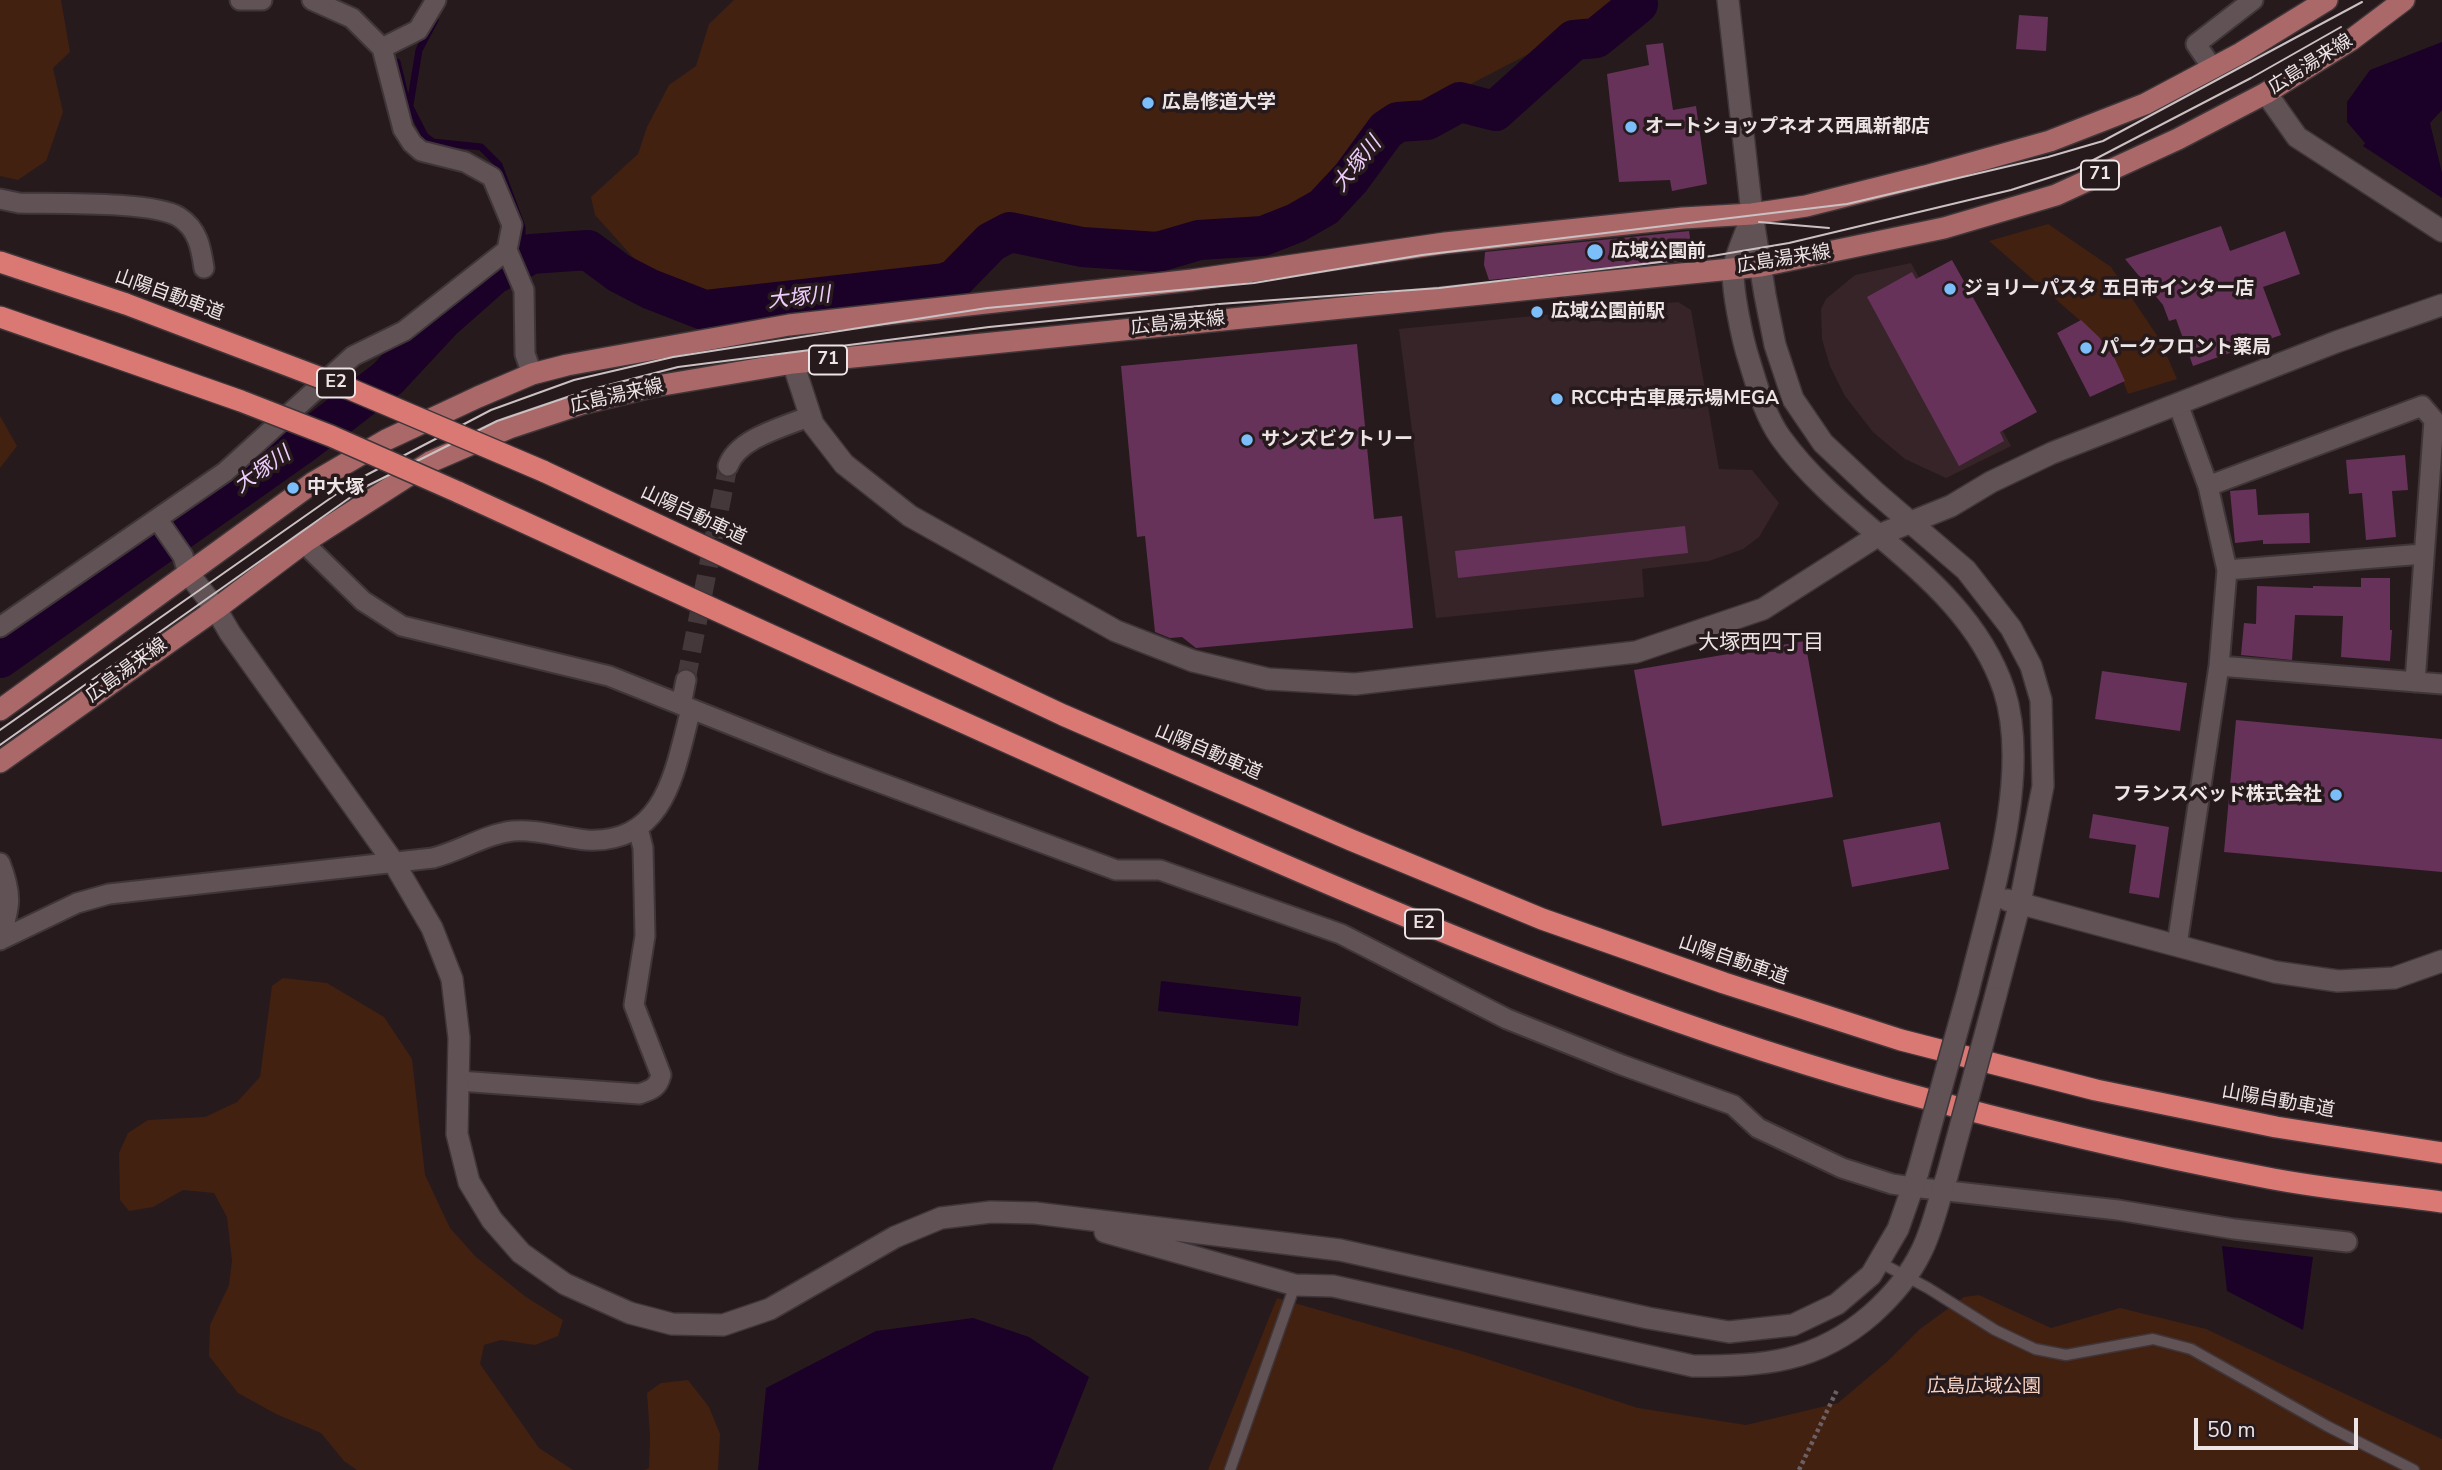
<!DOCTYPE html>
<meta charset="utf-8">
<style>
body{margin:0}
#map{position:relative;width:2442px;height:1470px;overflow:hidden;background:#271a1d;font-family:"Nunito Sans",sans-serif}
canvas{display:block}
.scale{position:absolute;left:2194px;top:1418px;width:164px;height:32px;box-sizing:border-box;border:4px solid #ede4e6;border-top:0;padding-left:9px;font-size:21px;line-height:24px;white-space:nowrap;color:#ede4e6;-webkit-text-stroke:5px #271a1d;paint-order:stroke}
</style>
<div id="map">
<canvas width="2442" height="1470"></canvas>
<div class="scale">50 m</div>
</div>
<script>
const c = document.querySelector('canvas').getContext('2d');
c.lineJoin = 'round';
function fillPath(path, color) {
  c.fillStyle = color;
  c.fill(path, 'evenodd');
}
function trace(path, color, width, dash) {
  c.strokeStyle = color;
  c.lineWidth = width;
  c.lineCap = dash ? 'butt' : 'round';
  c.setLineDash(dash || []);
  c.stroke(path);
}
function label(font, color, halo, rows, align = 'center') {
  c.font = font + ' "Nunito Sans","Noto Sans JP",sans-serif';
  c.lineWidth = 7;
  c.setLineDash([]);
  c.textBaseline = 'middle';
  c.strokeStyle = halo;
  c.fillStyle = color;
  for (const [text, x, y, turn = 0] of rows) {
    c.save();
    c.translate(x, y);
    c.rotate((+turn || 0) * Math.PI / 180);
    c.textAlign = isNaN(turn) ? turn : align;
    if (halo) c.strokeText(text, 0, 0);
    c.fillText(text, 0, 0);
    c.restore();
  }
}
fillPath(new Path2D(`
 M 1911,263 L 2011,446 L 1946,478 L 1905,459 L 1873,432 L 1845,396 L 1830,366 L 1822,339 L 1821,309 L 1826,299 L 1855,275 Z
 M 1678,302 L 1691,310 L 1719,469 L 1752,470 L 1779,503 L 1759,537 L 1743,549 L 1709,561 L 1642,569 L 1644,597 L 1436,618 L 1399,329 Z`), '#372429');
fillPath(new Path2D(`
 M 0,0 L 61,0 L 70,52 L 53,68 L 63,112 L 46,161 L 18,180 L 0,176 Z
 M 734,0 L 1633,0 L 1594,31 L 1565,35 L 1444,98 L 1382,124 L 1351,167 L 1309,207 L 1255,227 L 1191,232 L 1130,243 L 997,225 L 943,274 L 810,291 L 685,292 L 640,265 L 595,215 L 591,197 L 638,154 L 647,127 L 669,85 L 696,66 L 709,24 Z
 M 2048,224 L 2111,267 L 2160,340 L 2177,379 L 2128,394 L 2115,359 L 2099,337 L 1989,241 Z
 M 0,416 L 17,446 L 0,468 Z
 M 283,978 L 327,983 L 384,1017 L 412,1059 L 425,1175 L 450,1228 L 476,1257 L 526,1297 L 563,1320 L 558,1336 L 535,1345 L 501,1340 L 484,1345 L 480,1364 L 539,1448 L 573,1470 L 357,1470 L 344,1461 L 321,1433 L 276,1414 L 238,1393 L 209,1356 L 210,1325 L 229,1285 L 232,1261 L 227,1217 L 214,1193 L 183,1190 L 153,1207 L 129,1211 L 120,1200 L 119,1153 L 128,1133 L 148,1120 L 205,1117 L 237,1102 L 260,1077 L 272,986 Z
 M 1979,1295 L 2051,1328 L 2120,1308 L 2206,1329 L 2442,1439 L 2442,1470 L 1208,1470 L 1277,1298 L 1465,1352 L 1638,1408 L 1746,1425 L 1838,1403 L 1889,1360 L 1920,1329 L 1964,1297 Z
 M 688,1380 L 709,1407 L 720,1434 L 718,1470 L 645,1470 L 649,1468 L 650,1436 L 647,1393 L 661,1383 Z`), '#422111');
fillPath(new Path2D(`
 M 2442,42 L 2442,110 L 2430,123 L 2442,173 L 2442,198 L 2363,146 L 2365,143 L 2347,122 L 2347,102 L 2370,70 Z
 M 1161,981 L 1301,997 L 1298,1026 L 1158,1011 Z
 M 2222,1246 L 2313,1257 L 2303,1330 L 2227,1291 Z
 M 973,1318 L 1029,1337 L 1089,1377 L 1052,1470 L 758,1470 L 766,1388 L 876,1331 Z`), '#1b0027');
trace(new Path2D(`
 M 397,62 L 406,99 L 425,136 L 433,142 L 481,147 L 499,165 L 522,227 L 522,258
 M 410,105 L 419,50 L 435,20`), '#1b0027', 7);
trace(new Path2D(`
 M 0,658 L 305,442 L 388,378 L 442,320 L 493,275 L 531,254 L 588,250 L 619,273 L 650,289 L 704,310 L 944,283 L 955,279 L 991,242 L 1010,232 L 1082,247 L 1158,252 L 1199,240 L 1263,236 L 1296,223 L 1324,207 L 1351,178 L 1386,130 L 1398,122 L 1427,120 L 1460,102 L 1495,111 L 1574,40 L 1596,38 L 1638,4`), '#1b0027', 40);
fillPath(new Path2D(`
 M 2019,15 L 2048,17 L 2046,51 L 2016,49 Z
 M 1663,43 L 1673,110 L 1696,106 L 1707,184 L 1672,191 L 1670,180 L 1619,182 L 1607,74 L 1649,65 L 1646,45 Z
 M 2221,226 L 2230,251 L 2285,231 L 2300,274 L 2263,287 L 2281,335 L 2193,366 L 2176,319 L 2169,321 L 2163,305 L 2125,259 Z
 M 1689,231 L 1692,251 L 1689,260 L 1489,280 L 1484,265 L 1485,252 Z
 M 1952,260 L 2037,412 L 2000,432 L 2004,441 L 1959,466 L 1867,297 L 1912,272 L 1916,279 Z
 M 2081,320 L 2099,337 L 2115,359 L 2125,381 L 2090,397 L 2057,333 Z
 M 1357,344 L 1374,519 L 1402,516 L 1413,628 L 1196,648 L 1182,637 L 1170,638 L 1155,632 L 1145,536 L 1137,537 L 1121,366 Z
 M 2405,455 L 2408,490 L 2392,491 L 2396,537 L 2366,540 L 2362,493 L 2349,494 L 2346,460 Z
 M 2256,489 L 2258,515 L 2309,513 L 2310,543 L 2263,544 L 2263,540 L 2235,543 L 2230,491 Z
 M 1685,526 L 1688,553 L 1458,578 L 1455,551 Z
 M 2361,578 L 2390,578 L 2390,630 L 2392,630 L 2390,661 L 2341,657 L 2343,616 L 2295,615 L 2292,660 L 2241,655 L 2244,623 L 2256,624 L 2257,586 L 2313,588 L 2313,586 L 2361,587 Z
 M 1805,641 L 1833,797 L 1662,826 L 1634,670 Z
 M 2102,671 L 2187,683 L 2180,731 L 2095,719 Z
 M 2236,720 L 2442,739 L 2442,872 L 2224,852 Z
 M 2093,814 L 2169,827 L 2159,898 L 2129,893 L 2136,845 L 2089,838 Z
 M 1940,822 L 1949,869 L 1852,887 L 1843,840 Z`), '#663259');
trace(new Path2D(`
 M 686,680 L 728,466`), '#45383b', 19, [19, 10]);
const service = new Path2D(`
 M 1879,1262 L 1928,1288 L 1995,1330 L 2035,1349 L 2066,1355 L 2153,1339 L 2191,1349 L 2327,1426 L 2414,1470
 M 1230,1470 L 1295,1285`);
const minor = new Path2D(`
 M 240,0 L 262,0
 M 312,0 L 352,18 L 382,48 L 403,129 L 412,143 L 421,151 L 465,162 L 492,177 L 512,225 L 507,250 L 524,290 L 525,354 L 532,374
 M 382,48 L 418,30 L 436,0
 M 2213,69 L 2196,44 L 2253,0
 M 0,199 L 19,203 C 53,204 153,201 179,217 C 198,229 201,248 204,268
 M 728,466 C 738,438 784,427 810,416
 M 2208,486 L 2422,406 L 2434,420 L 2415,682
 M 158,520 L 183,556 L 188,573
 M 305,542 L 313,552 L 363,601 L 402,626 L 609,676 L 827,763 L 1116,870 L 1160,870 L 1341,934 L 1507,1019 L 1622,1065 L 1733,1105 L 1758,1128 L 1842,1168 L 1892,1184 L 1912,1187 L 2118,1210 L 2234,1229 L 2347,1242
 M 2227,570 L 2423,554
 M 0,627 L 225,472 L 353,356 L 404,331 L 507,250
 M 2219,666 L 2442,684
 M 681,705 L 686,680
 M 0,863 C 13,896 10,907 0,940
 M 0,940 L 77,903 L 109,894 L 433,858 C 460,851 486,834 513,831 C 538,829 563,838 587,840 C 667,844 675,768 691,709
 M 2177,945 L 2219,666 L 2227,570 L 2208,486 L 2178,404
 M 459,1081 L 639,1094 C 651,1090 658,1088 661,1075 L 634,1005 L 645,936 L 643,848 L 638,828`);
const tertiary = new Path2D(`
 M 1728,0 L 1752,214 L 1765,295 L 1775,345 L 1793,399 L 1823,443 L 1874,491 L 1966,570 L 2011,628 L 2031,666 L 2041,700 L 2043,786 L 2020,903 L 1995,998
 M 2266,93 L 2297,137 L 2442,231
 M 1752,216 C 1746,233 1738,249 1734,266 C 1730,283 1743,342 1749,360 C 1757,386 1765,416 1781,438 C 1847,530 1966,577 2004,690 C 2032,776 1989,905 1968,992
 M 793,363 L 813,424 L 844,464 L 910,516 L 1116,631 L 1193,661 L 1268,679 L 1355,684 L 1636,652 L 1763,609 L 1879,535 L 1951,506 L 1991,482 L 2052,453 L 2336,342 L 2442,305
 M 188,573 L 216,609 L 230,633 L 394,863 L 432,928 L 452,979 L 459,1038 L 457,1134 L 469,1182 L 492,1220 L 521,1253 L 565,1284 L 630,1313 L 672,1324 L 723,1325 L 770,1309 L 895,1237 L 941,1218 L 991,1212 L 1035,1213 L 1340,1250 L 1648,1318 L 1729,1332 L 1793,1325 L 1837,1304 L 1871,1275 L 1898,1229 L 1918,1172
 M 2007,900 L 2275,972 L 2338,981 L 2394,978 L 2442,961
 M 1105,1232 L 1295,1285 L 1333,1286 L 1693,1366 C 1764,1366 1816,1363 1872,1314 C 1892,1296 1909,1277 1921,1252 C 1933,1229 1938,1201 1947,1176`);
const primary = new Path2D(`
 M 0,710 L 314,482 L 386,440 L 478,397 L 532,374 L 567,365 L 789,325 L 1192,280 L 1445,243 L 1683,218 L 1752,214 L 1806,206 L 1925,176 L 2050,141 L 2145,104 L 2241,53 L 2327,0
 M 0,762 L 216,609 L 305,542 L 430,462 L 509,428 L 581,404 L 651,387 L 793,363 L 1761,266 L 1944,228 L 2056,195 L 2178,139 L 2266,93 L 2351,40 L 2404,0`);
const motorway = new Path2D(`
 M 0,262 L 126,304
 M 0,317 L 84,346
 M 543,471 L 1063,715 L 1351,840 L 1542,919 L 1724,983 L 1901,1040 L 2096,1090 L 2276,1127 L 2442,1153
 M 458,492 C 700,603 941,714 1184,821 C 1415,923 1648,1021 1890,1089 C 2013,1123 2138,1153 2263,1177 C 2322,1189 2383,1194 2442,1202`);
trace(service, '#403639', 13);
trace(minor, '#403639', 23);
trace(tertiary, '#403639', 24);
trace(primary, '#403639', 24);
trace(motorway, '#403639', 24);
trace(new Path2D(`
 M 1799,1470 L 1837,1390`), '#6c6063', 4.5, [3.5, 3.5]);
trace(service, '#615256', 10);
trace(minor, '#615256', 19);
trace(tertiary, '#615256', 21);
trace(primary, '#aa6968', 21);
trace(motorway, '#da7874', 21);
trace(new Path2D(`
 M 1759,222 L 1829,228
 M 0,730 L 355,481 L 491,410 L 574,380 L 673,357 L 987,308 L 1254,283 L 1422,255 L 1847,204 L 2048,157 L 2103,141 L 2362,2
 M 0,745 L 365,487 L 497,421 L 585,391 L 678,367 L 989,327 L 1219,304 L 1439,288 L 1712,256 L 1789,243 L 2011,190 L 2076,169 L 2251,78 L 2341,27`), '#cbc1c3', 2);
const tertiaryBridge = new Path2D(`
 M 1918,1172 L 1968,992
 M 1947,1176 L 1995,998`);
const motorwayBridge = new Path2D(`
 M 126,304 L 350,389 L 543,471
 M 84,346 L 241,401 L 331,436 L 458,492`);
trace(tertiaryBridge, '#403639', 24, []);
trace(motorwayBridge, '#403639', 24, []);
trace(tertiaryBridge, '#615256', 21);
trace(motorwayBridge, '#da7874', 21);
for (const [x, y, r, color] of [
 [1148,103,7,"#7cbef9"],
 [1631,127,7,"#7cbef9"],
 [1595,252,9,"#7cbef9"],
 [1950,289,7,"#7cbef9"],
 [1537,312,7,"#7cbef9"],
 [2086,348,7,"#7cbef9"],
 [1557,399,7,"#7cbef9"],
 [1247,440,7,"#7cbef9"],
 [293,488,7,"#7cbef9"],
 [2336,795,7,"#7cbef9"]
]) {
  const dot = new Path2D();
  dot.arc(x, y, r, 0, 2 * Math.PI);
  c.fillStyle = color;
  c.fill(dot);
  trace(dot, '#271a1d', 2.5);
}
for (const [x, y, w] of [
 [2100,175,38],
 [828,360,38],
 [336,383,38],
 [1424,924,38]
]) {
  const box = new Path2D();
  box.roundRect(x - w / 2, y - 14.5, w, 29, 5);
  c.fillStyle = '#271a1d';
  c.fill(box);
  trace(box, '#ede4e6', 2);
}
label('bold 18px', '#ede4e6', null, [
 ["71",2100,175],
 ["71",828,360],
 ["E2",336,383],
 ["E2",1424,924]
]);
label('19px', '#ede4e6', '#271a1d', [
 ["広島湯来線",2311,65,-32],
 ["広島湯来線",1784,260,-9],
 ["山陽自動車道",169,296,20],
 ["広島湯来線",1178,324,-6],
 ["広島湯来線",617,397,-13],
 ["山陽自動車道",693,516,25],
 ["広島湯来線",127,671,-36],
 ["山陽自動車道",1208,753,23],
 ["山陽自動車道",1733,961,19],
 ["山陽自動車道",2278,1102,10]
]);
label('bold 19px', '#ede4e6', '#271a1d', [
 ["広島修道大学",1162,103],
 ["オートショップネオス西風新都店",1645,127],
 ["広域公園前",1611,252],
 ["ジョリーパスタ 五日市インター店",1964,289],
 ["広域公園前駅",1551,312],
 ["パークフロント薬局",2100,348],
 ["RCC中古車展示場MEGA",1571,399],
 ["サンズビクトリー",1261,440],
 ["中大塚",307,488],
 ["フランスベッド株式会社",2322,795,"right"]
], 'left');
label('19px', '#f6d1c0', '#271a1d', [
 ["広島広域公園",1984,1387]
]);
label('italic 21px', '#f0cfff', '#271a1d', [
 ["大塚川",1358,165,-51],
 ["大塚川",799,299,-6],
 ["大塚川",263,471,-35]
]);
label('21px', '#ede4e6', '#271a1d', [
 ["大塚西四丁目",1761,644]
]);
</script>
